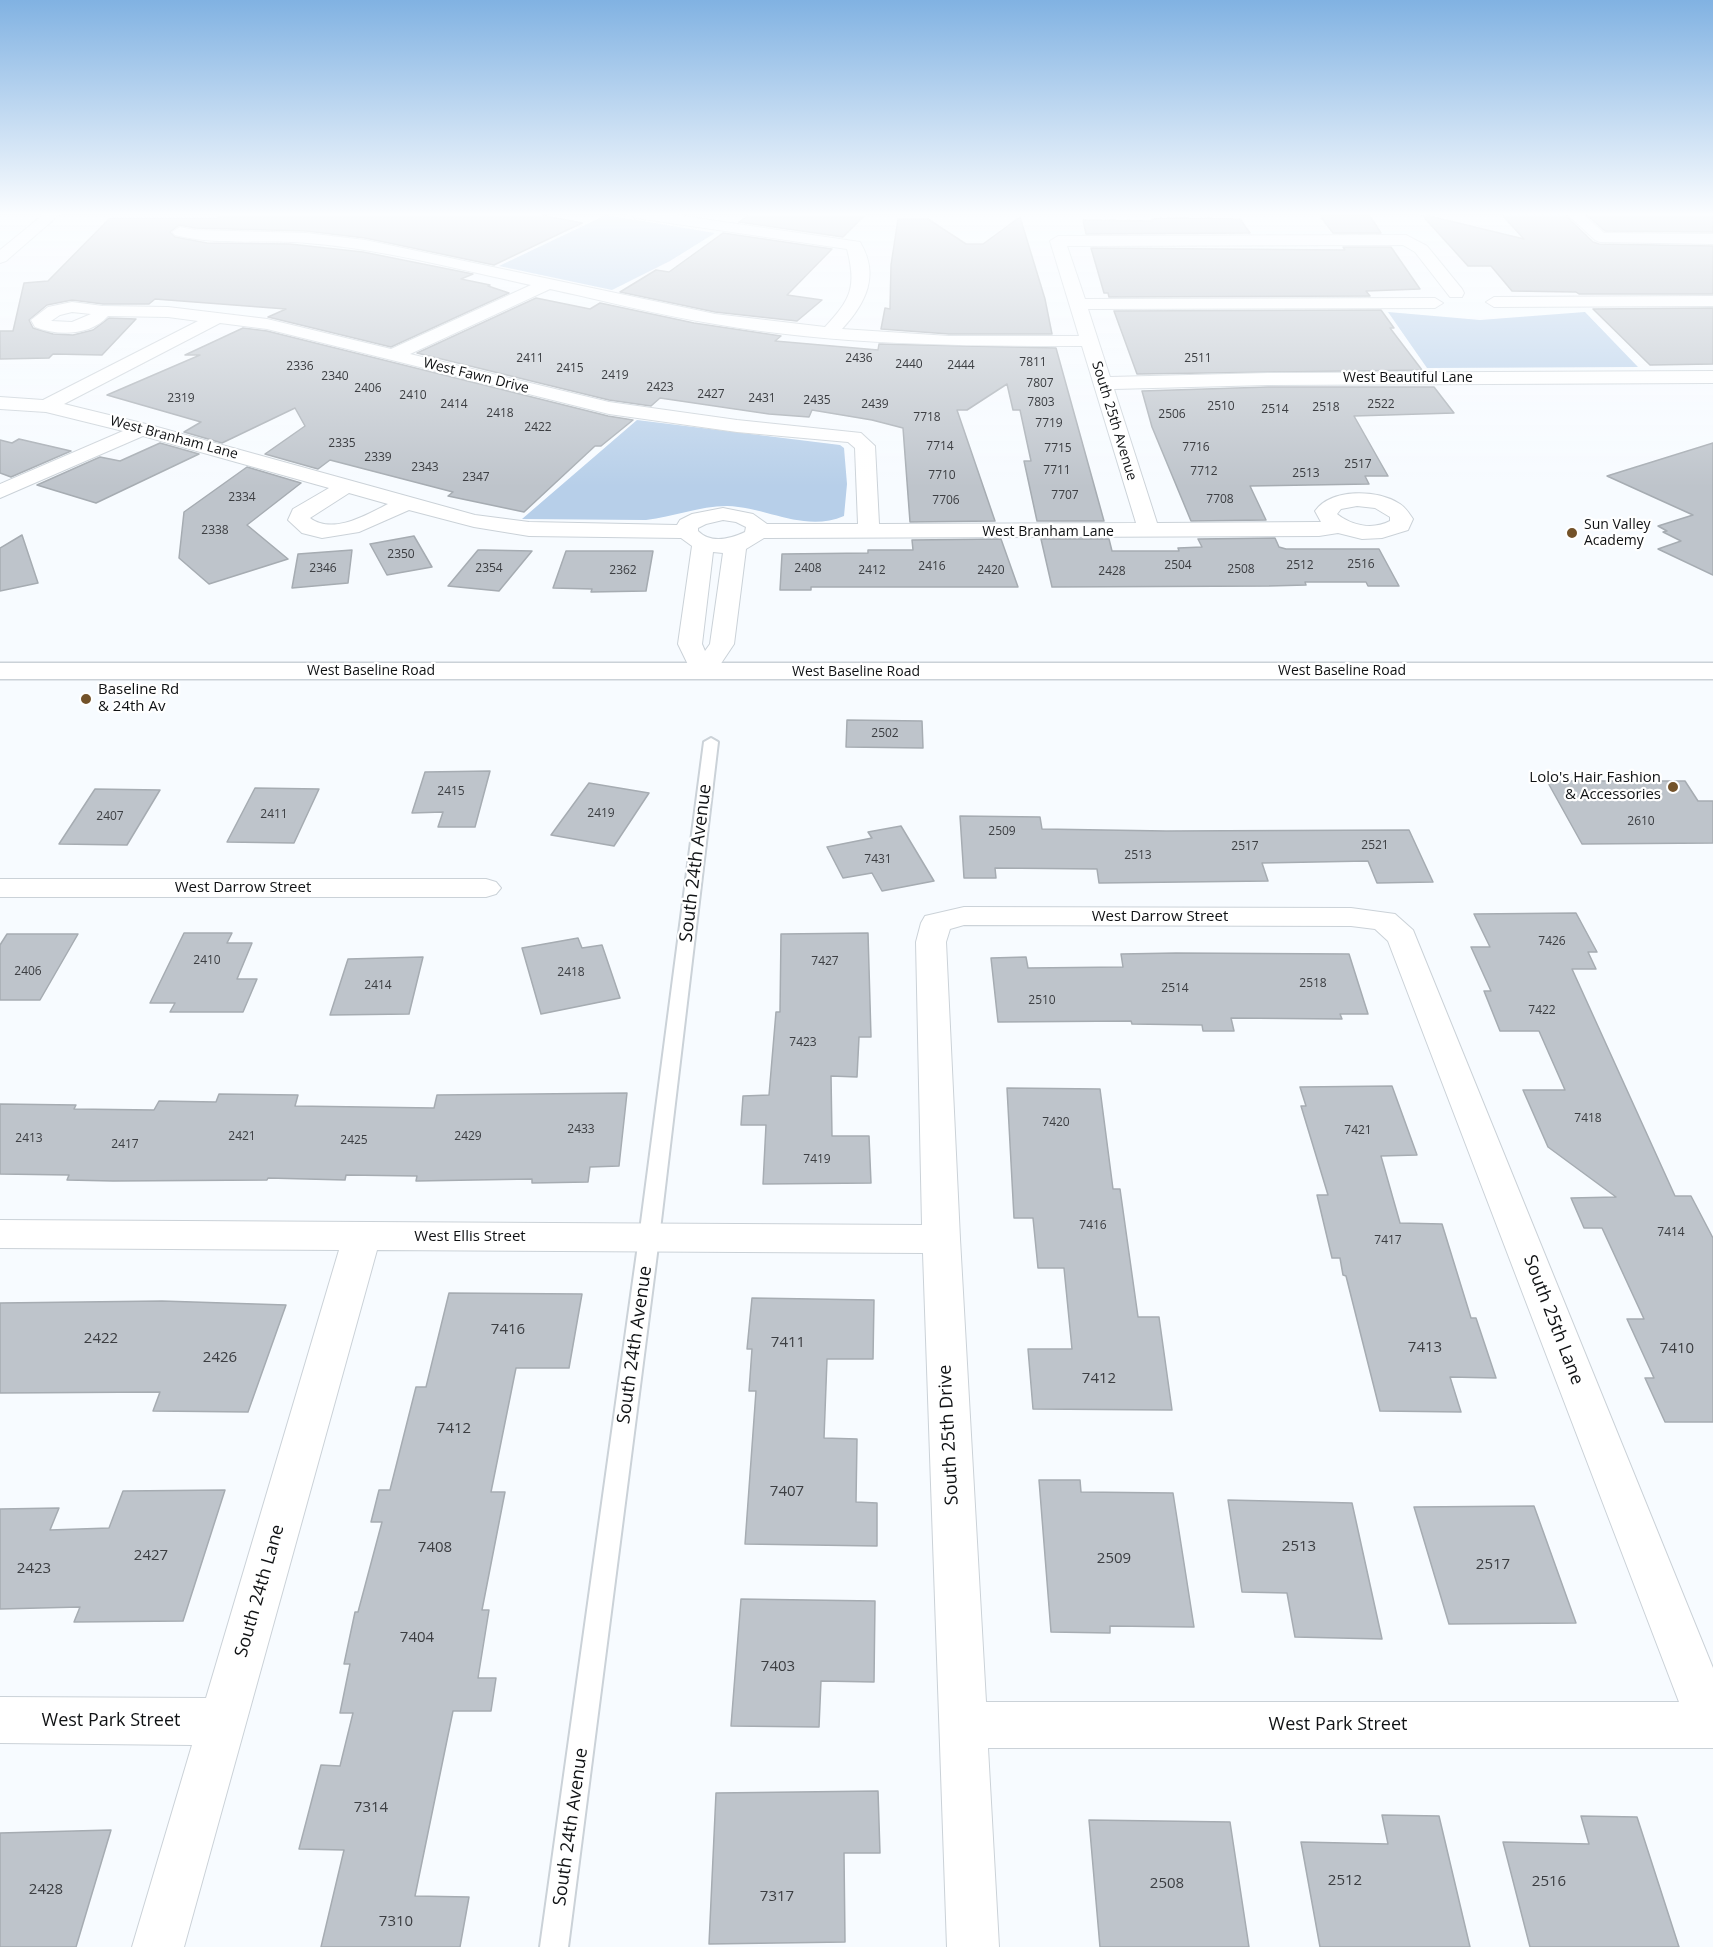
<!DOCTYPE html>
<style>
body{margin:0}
canvas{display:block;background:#f7fbff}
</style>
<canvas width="1713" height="1947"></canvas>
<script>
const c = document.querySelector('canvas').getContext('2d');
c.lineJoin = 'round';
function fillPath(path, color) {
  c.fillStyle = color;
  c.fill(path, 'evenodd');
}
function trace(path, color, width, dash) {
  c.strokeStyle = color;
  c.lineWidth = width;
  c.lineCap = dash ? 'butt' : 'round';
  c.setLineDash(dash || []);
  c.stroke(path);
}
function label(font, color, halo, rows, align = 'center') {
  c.font = font + ' "Open Sans",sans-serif';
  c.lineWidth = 4.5;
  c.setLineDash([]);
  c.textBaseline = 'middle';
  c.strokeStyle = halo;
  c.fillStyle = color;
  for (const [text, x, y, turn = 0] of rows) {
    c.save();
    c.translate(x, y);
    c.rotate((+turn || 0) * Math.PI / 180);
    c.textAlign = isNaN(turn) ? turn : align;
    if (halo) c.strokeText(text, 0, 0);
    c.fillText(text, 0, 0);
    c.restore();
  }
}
fillPath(new Path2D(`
 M 606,215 L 715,233 L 670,261 L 612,290 L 499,266 Z
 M 1388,312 L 1480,320 L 1585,312 L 1638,367 L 1427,368 Z
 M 637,420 L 840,445 L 844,448 L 847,484 L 844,516 C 804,533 767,507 727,506 C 699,506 673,517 646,520 L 522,519 Z`), '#b7cfe9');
const building = new Path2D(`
 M 222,214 L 535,214 L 582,223 L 494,265 L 365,238 L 306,231 L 195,228 L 179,225 L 170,232 L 175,237 L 207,243 L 290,244 L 363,252 L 473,274 L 461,279 L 490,285 L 488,286 L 509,293 L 391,347 L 268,317 L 286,309 L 155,299 L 149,304 L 103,304 L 72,300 L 47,305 L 29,320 L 33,328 L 53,334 L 73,335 L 93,330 L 109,318 L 136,319 L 102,355 L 53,354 L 49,358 L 0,359 L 0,331 L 13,331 L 24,283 L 48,281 L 110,218 L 218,218 Z
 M 750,214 L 866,214 L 843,237 L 739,222 Z
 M 1421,214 L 1524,239 L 1502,215 L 1565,215 L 1593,242 L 1599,244 L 1713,246 L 1713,294 L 1579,294 L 1576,292 L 1512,291 L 1491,266 L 1468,266 Z
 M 1605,214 L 1713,214 L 1713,232 L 1605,231 L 1587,215 Z
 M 1320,216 L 1370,216 L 1381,233 L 1333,233 Z
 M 1020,217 L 1045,299 L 1052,334 L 949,334 L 881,329 L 885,308 L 890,309 L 891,265 L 898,219 L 928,219 L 966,244 L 983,244 Z
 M 1172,218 L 1240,219 L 1250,233 L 1086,234 L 1083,220 L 1153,221 L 1152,219 Z
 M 723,233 L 832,249 L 787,295 L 822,300 L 797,321 L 715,312 L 620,292 L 656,270 L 669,272 Z
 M 1343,247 L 1391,247 L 1420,289 L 1366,291 L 1370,296 L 1109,297 L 1108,293 L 1104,293 L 1091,248 L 1345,250 Z
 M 536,298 L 590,309 L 600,303 L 694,323 L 781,336 L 775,341 L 878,350 L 879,344 L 1056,348 L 1104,521 L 1037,521 L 1024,461 L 1031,461 L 1020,410 L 1013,410 L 1007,384 L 967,410 L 957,410 L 995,521 L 910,522 L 903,428 L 872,420 L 812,410 L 809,417 L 769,414 L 660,398 L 651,406 L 609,400 L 417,353 Z
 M 1713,308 L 1713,364 L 1650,365 L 1593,309 Z
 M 1381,310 L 1394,328 L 1390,328 L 1422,370 L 1137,374 L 1114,311 Z
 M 243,328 L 267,331 L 608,416 L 633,420 L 601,446 L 595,446 L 524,512 L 448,496 L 453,492 L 330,460 L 318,469 L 265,454 L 305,426 L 295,408 L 222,443 L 184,432 L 201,422 L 107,395 L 200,355 L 185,355 Z
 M 1268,387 L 1434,387 L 1454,413 L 1354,416 L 1388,476 L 1365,476 L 1369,484 L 1250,486 L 1266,520 L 1191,521 L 1152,427 L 1142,391 Z
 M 19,439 L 71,451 L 11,477 L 0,473 L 0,440 L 12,443 Z
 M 160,443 L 199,454 L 96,503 L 37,485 L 100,457 L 120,461 Z
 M 1713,443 L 1713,575 L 1658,549 L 1681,541 L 1663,532 L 1667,531 L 1658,526 L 1693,515 L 1607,476 Z
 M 247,467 L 301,483 L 247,525 L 288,559 L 209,584 L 179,558 L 184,512 Z
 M 22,535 L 38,583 L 0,591 L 0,548 Z
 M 414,536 L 432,567 L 387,575 L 370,544 Z
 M 1275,538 L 1279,547 L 1286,549 L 1379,549 L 1399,586 L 1368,586 L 1366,582 L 1305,582 L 1306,585 L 1269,586 L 1052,587 L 1041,539 L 1109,539 L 1112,551 L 1179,551 L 1178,548 L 1202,547 L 1198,539 Z
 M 1001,539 L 1018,587 L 811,587 L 811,590 L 780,590 L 782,554 L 868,553 L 868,550 L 913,550 L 912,540 Z
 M 352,550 L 348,583 L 292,588 L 298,554 Z
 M 478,550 L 484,550 L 532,551 L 499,591 L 448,586 Z
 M 566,551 L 653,551 L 646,591 L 591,592 L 592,589 L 553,588 Z
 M 847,720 L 922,721 L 923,748 L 846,747 Z
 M 490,771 L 475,827 L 438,827 L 443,812 L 412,813 L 425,772 Z
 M 1547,781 L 1685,781 L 1698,801 L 1713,801 L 1713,843 L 1582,844 Z
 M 589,783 L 649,793 L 614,846 L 551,835 Z
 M 255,788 L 319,789 L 294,843 L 227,842 Z
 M 95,789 L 160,790 L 127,845 L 59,844 Z
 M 960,816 L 1040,817 L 1042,829 L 1166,831 L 1409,830 L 1433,882 L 1377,883 L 1368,861 L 1262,863 L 1268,881 L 1099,883 L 1097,869 L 995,868 L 996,878 L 964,878 Z
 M 901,826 L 934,881 L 882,891 L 872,873 L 843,878 L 827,847 L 872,838 L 868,832 Z
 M 1576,913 L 1597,952 L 1588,952 L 1596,969 L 1572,969 L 1675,1196 L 1691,1196 L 1713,1238 L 1713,1422 L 1665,1422 L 1645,1378 L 1654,1378 L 1627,1319 L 1644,1319 L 1602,1228 L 1584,1228 L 1571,1198 L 1616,1197 L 1548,1147 L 1523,1090 L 1565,1090 L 1539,1031 L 1500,1031 L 1484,991 L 1491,991 L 1471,947 L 1490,947 L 1474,914 Z
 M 184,933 L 232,933 L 227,943 L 252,943 L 237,979 L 257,979 L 243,1012 L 170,1012 L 175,1003 L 150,1003 Z
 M 868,933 L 871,1037 L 859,1037 L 857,1077 L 831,1076 L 832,1136 L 869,1136 L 871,1183 L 763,1184 L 766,1125 L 741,1125 L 743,1096 L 769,1095 L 776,1012 L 780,1012 L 781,934 Z
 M 7,934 L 78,934 L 40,1000 L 0,1000 L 0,945 Z
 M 578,938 L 582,948 L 602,945 L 620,998 L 541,1014 L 522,948 Z
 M 1176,953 L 1349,954 L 1368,1014 L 1340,1014 L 1342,1019 L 1231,1018 L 1234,1031 L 1203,1031 L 1202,1025 L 1132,1024 L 1131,1021 L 998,1022 L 991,958 L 1026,957 L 1028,968 L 1123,967 L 1121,954 Z
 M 423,957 L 409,1014 L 330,1015 L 348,959 Z
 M 1392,1086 L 1417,1155 L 1381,1156 L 1400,1223 L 1442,1224 L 1471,1318 L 1476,1318 L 1496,1378 L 1450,1377 L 1461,1412 L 1380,1411 L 1346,1276 L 1343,1275 L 1340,1258 L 1332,1258 L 1317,1195 L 1328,1195 L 1301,1106 L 1306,1106 L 1300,1087 Z
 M 1007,1088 L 1100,1089 L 1113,1189 L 1120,1189 L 1138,1317 L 1159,1317 L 1172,1410 L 1033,1409 L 1028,1349 L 1072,1349 L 1064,1268 L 1038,1268 L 1033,1218 L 1014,1218 Z
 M 627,1093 L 619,1166 L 590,1167 L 588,1182 L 532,1183 L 532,1179 L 416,1181 L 417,1176 L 346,1175 L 345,1180 L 268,1178 L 267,1180 L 113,1181 L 67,1180 L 69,1175 L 0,1174 L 0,1104 L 76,1105 L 74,1109 L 154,1110 L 159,1101 L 216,1102 L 219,1094 L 298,1095 L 295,1106 L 434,1108 L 437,1095 Z
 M 449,1293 L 582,1294 L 569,1368 L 516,1368 L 491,1492 L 505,1492 L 482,1610 L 489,1610 L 478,1678 L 496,1678 L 491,1711 L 453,1711 L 415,1896 L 469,1897 L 460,1947 L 321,1947 L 344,1850 L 299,1849 L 321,1765 L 340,1766 L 353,1713 L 340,1713 L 350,1664 L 344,1664 L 355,1612 L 358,1612 L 382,1522 L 371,1522 L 379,1490 L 390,1490 L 416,1387 L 426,1387 Z
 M 752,1298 L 874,1300 L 873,1359 L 827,1359 L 824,1438 L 857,1439 L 856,1502 L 877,1503 L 877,1546 L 745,1544 L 756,1391 L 749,1391 L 752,1349 L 747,1349 Z
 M 162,1301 L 286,1305 L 248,1412 L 153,1411 L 160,1392 L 0,1393 L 0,1303 Z
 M 1039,1480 L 1080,1480 L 1081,1492 L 1173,1493 L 1194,1627 L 1110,1626 L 1110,1633 L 1051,1632 Z
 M 225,1490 L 183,1621 L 74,1622 L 80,1607 L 0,1609 L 0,1509 L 59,1508 L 50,1530 L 109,1528 L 123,1491 Z
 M 1228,1500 L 1352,1503 L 1382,1639 L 1295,1637 L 1287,1593 L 1242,1592 Z
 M 1534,1506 L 1576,1623 L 1449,1624 L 1414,1507 Z
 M 741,1599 L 875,1601 L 874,1682 L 821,1681 L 819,1727 L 731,1726 Z
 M 878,1791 L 880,1853 L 844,1853 L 845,1942 L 709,1944 L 716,1793 Z
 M 1382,1815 L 1439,1816 L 1470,1947 L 1320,1947 L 1301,1842 L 1388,1844 Z
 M 1581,1816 L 1637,1817 L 1679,1947 L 1530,1947 L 1503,1842 L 1589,1844 Z
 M 1089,1820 L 1230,1822 L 1249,1947 L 1100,1947 Z
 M 111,1830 L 76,1947 L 0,1947 L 0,1833 Z`);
fillPath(building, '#bec4cb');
trace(building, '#a6acb2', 1.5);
const service = new Path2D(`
 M 711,738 L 718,742 L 659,1238 L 568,1947 L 540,1947 L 639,1238 L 704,742 Z`);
const minor = new Path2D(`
 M 44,214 L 60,214 L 6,261 L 0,263 L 0,250 Z
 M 629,214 L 669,214 L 860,242 C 880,275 866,303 842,329 L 949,336 L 1079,336 L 1050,241 L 1058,236 L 1406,235 L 1427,246 L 1462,289 L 1464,293 L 1462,297 L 1450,297 L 1415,252 L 1403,245 L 1067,246 L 1085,299 L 1435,298 L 1443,303 L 1435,308 L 1088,309 L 1110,377 L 1268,373 L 1713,371 L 1713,383 L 1268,385 L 1114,389 L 1157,523 L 1319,522 L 1321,522 L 1315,511 C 1331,488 1378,489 1400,504 C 1406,508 1409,513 1413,519 L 1408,530 L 1382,538 L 1362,539 L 1338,533 L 1319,536 L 764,538 L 746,549 L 734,644 L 712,677 L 703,679 L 694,677 L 678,644 L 692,546 L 681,538 L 529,536 L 474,527 L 409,510 L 359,532 L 322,538 L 302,533 L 288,520 L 293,509 L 329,488 L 143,436 L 0,498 L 0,484 L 123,431 L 46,412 L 0,409 L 0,397 L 43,400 L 198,321 L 168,317 L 108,316 C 90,336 58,336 35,327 L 31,320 L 48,307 L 72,302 L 103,306 L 168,307 L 267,319 L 391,349 L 531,285 C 457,269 382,249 307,243 C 263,239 217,246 175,235 L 172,232 L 180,227 L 195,230 L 306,233 L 365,240 L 715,314 L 825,327 C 851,299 857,287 847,249 L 636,218 ZM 550,289 C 605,301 659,315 715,324 C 836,345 959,346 1082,346 L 1136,523 L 879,524 L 875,446 L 861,433 L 737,420 L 609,402 L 410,354 ZM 72,312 L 91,314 L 72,322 L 51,321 L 60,315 ZM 220,323 L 267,329 L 609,414 L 737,432 L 848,442 L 855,448 L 858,524 L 767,524 L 753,514 L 723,508 L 692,514 L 680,520 L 677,525 L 529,522 L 475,515 L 150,425 L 64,404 ZM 349,493 L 388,504 C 366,515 333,535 310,518 ZM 1357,506 L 1375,508 L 1390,517 L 1390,521 C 1373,530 1352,526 1337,514 L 1341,509 ZM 723,520 L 736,522 L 746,527 L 745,532 C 730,539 711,544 698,531 L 698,528 L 706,524 ZM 713,552 L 723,553 L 710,644 L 705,651 L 702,644 Z
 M 1567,214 L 1583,214 L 1604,233 L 1713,234 L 1713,244 L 1600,242 L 1595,240 Z
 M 1713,296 L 1713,306 L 1494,307 L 1486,302 L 1494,297 Z
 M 0,879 L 486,879 L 496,882 L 501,888 L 496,894 L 486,897 L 0,897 Z
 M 964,907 L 1351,908 L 1395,914 L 1413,930 L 1713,1668 L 1713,1748 L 988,1748 L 999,1947 L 947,1947 L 923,1253 L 377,1250 L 184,1947 L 132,1947 L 192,1745 L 0,1743 L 0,1697 L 206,1698 L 339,1250 L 0,1248 L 0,1220 L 922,1225 L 916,942 L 921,923 L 925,916 ZM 964,925 L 1351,926 L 1375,929 L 1388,941 L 1679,1702 L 986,1702 L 960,1239 L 946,942 L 950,929 Z`);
const primary = new Path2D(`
 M 0,663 L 1713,663 L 1713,679 L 0,679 Z`);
trace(service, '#cbd2d8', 4);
trace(minor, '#cbd2d8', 2);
trace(primary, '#cbd2d8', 3);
fillPath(service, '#fff');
fillPath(minor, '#fff');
fillPath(primary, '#fff');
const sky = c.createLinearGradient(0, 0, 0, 487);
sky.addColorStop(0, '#81b2e2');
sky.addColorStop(0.44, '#fbfdff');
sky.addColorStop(1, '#fbfdff00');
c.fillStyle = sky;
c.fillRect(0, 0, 1713, 487);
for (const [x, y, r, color] of [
 [1572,533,6,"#735229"],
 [86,699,6,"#735229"],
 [1673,787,6,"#735229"]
]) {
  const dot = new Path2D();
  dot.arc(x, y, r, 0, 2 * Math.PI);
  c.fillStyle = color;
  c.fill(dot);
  trace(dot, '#fff', 2);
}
label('12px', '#3c3e42', null, [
 ["2411",530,359],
 ["2436",859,359],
 ["2511",1198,359],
 ["7811",1033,363],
 ["2440",909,365],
 ["2444",961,366],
 ["2336",300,367],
 ["2415",570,369],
 ["2419",615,376],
 ["2340",335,377],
 ["7807",1040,384],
 ["2423",660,388],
 ["2406",368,389],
 ["2427",711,395],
 ["2410",413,396],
 ["2319",181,399],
 ["2431",762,399],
 ["2435",817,401],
 ["7803",1041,403],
 ["2414",454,405],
 ["2439",875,405],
 ["2522",1381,405],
 ["2510",1221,407],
 ["2518",1326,408],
 ["2514",1275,410],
 ["2418",500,414],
 ["2506",1172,415],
 ["7718",927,418],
 ["7719",1049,424],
 ["2422",538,428],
 ["2335",342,444],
 ["7714",940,447],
 ["7716",1196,448],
 ["7715",1058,449],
 ["2339",378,458],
 ["2517",1358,465],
 ["2343",425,468],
 ["7711",1057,471],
 ["7712",1204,472],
 ["2513",1306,474],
 ["7710",942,476],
 ["2347",476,478],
 ["7707",1065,496],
 ["2334",242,498],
 ["7708",1220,500],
 ["7706",946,501],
 ["2338",215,531],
 ["2350",401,555],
 ["2516",1361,565],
 ["2504",1178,566],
 ["2512",1300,566],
 ["2416",932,567],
 ["2346",323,569],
 ["2354",489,569],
 ["2408",808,569],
 ["2508",1241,570],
 ["2362",623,571],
 ["2412",872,571],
 ["2420",991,571],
 ["2428",1112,572],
 ["2502",885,734],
 ["2415",451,792],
 ["2419",601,814],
 ["2411",274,815],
 ["2407",110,817],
 ["2610",1641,822],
 ["2509",1002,832],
 ["2521",1375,846],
 ["2517",1245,847],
 ["2513",1138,856],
 ["7431",878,860],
 ["7426",1552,942],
 ["2410",207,961],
 ["7427",825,962],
 ["2406",28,972],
 ["2418",571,973],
 ["2518",1313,984],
 ["2414",378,986],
 ["2514",1175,989],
 ["2510",1042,1001],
 ["7422",1542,1011],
 ["7423",803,1043],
 ["7418",1588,1119],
 ["7420",1056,1123],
 ["2433",581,1130],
 ["7421",1358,1131],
 ["2421",242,1137],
 ["2429",468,1137],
 ["2413",29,1139],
 ["2425",354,1141],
 ["2417",125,1145],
 ["7419",817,1160],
 ["7416",1093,1226],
 ["7414",1671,1233],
 ["7417",1388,1241]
]);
label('14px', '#101214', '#fff', [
 ["West Fawn Drive",476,376,14],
 ["West Beautiful Lane",1408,378],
 ["South 25th Avenue",1114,421,73],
 ["West Branham Lane",174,438,15],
 ["West Branham Lane",1048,532],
 ["West Baseline Road",371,671],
 ["West Baseline Road",1342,671],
 ["West Baseline Road",856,672]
]);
label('14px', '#101214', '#fff', [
 ["Sun Valley",1584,525],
 ["Academy",1584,541]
], 'left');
label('15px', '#101214', '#fff', [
 ["Baseline Rd",98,690],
 ["& 24th Av",98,707],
 ["Lolo's Hair Fashion",1661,778,"right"],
 ["& Accessories",1661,795,"right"]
], 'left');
label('15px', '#101214', '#fff', [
 ["West Darrow Street",243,888],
 ["West Darrow Street",1160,917],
 ["West Ellis Street",470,1237]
]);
label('15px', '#3c3e42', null, [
 ["7416",508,1330],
 ["2422",101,1339],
 ["7411",788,1343],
 ["7413",1425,1348],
 ["7410",1677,1349],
 ["2426",220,1358],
 ["7412",1099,1379],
 ["7412",454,1429],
 ["7407",787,1492],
 ["2513",1299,1547],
 ["7408",435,1548],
 ["2427",151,1556],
 ["2509",1114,1559],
 ["2517",1493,1565],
 ["2423",34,1569],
 ["7404",417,1638],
 ["7403",778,1667],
 ["7314",371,1808],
 ["2512",1345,1881],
 ["2516",1549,1882],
 ["2508",1167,1884],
 ["2428",46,1890],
 ["7317",777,1897],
 ["7310",396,1922]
]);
label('18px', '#101214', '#fff', [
 ["South 24th Avenue",696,863,-83],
 ["South 25th Lane",1553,1320,69],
 ["South 24th Avenue",635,1345,-82],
 ["South 25th Drive",949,1435,-93],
 ["South 24th Lane",260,1591,-74],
 ["West Park Street",111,1721],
 ["West Park Street",1338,1725],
 ["South 24th Avenue",571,1827,-82]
]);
</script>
